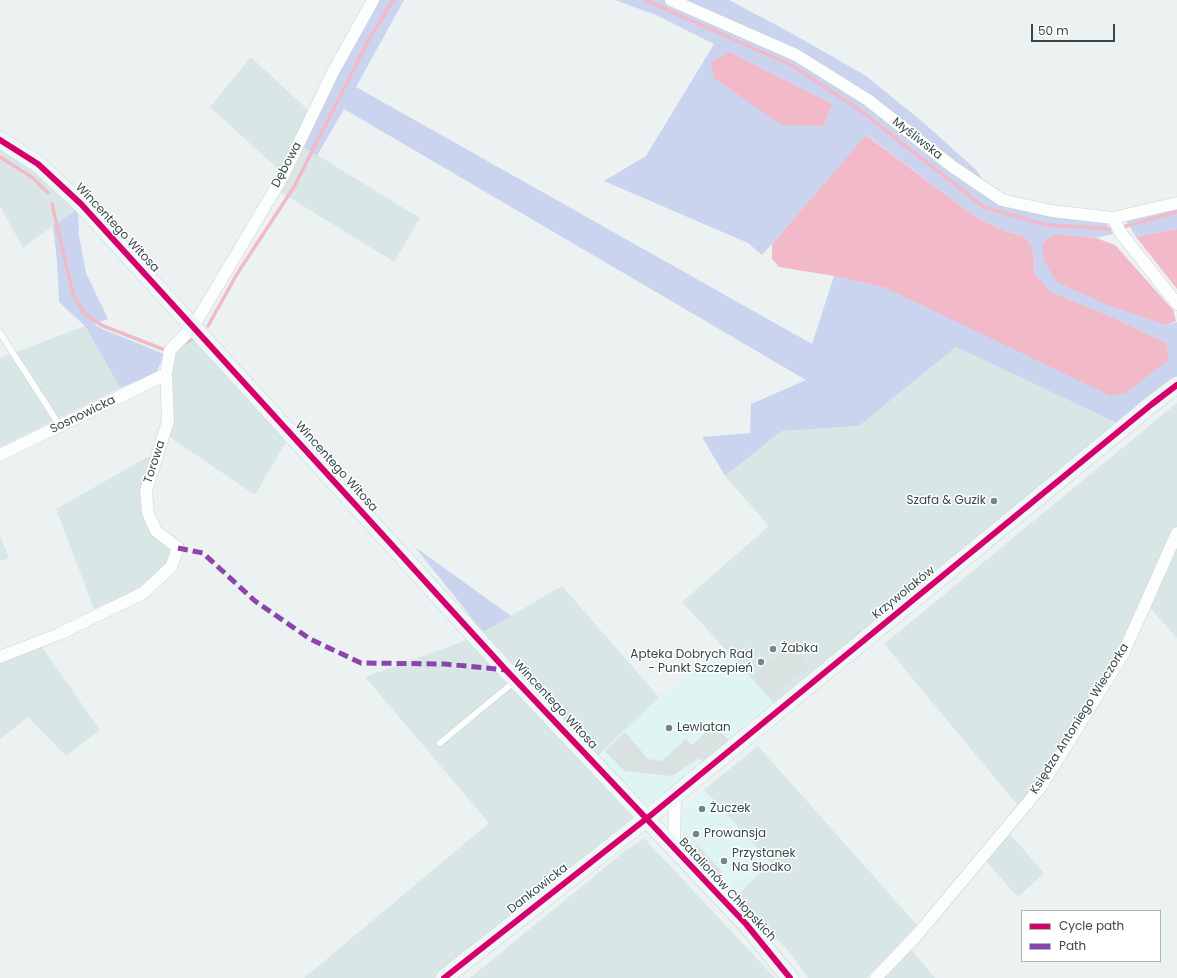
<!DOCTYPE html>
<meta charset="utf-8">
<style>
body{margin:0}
#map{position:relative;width:1177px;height:978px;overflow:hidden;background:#ecf2f2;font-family:Poppins,sans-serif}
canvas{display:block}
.legend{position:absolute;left:1021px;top:910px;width:140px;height:52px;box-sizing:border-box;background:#fff;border:1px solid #afb6b6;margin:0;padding:5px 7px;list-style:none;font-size:12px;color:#364948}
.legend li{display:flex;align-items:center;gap:8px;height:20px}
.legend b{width:20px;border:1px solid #afb6b6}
.scale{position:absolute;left:1031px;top:24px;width:84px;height:18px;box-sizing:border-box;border:2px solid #364948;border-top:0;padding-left:5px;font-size:12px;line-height:14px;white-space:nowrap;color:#364948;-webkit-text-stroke:3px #fff;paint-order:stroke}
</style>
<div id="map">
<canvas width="1177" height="978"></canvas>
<ul class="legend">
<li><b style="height:5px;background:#d6006c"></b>Cycle path</li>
<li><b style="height:5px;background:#8e44ad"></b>Path</li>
</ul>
<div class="scale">50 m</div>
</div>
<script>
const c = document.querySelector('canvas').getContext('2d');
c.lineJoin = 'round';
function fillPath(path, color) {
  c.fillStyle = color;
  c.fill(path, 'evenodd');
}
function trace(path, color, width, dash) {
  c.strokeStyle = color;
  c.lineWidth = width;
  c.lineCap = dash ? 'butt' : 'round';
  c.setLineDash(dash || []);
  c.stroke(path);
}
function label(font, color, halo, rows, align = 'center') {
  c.font = font + ' Poppins,sans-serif';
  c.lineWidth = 3;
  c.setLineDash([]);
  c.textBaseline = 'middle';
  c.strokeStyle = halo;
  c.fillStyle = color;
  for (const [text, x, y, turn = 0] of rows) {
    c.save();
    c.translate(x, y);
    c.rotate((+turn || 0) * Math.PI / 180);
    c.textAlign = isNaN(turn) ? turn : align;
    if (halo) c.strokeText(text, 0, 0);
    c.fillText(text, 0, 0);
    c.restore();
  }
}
fillPath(new Path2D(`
 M 251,57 L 309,111 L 280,171 L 210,107 Z
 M 304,147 L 420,218 L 394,262 L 279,191 Z
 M 0,148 L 34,167 L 78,208 L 23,248 L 0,206 Z
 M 85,326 L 120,388 L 0,447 L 0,358 Z
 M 192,333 L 289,437 L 255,495 L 168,436 L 172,372 L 175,352 Z
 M 956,347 L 1119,424 L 774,704 L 725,649 L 682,602 L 769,526 L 725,476 L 782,431 L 859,426 Z
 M 1177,403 L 1177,527 L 1120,652 L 1038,786 L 1019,807 L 884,644 Z
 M 153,454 L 144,512 L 173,549 L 168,564 L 141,589 L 94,609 L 56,509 Z
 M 0,535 L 9,558 L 0,561 Z
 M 1177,542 L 1177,638 L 1148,606 Z
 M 562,586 L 659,697 L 598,756 L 483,632 Z
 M 470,639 L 633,818 L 434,978 L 304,978 L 489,823 L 365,677 Z
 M 42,647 L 100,730 L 66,756 L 28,717 L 0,739 L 0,663 Z
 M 758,746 L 917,925 L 867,978 L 808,978 L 792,955 L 737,895 L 770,863 L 704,790 Z
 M 1008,832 L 1044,873 L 1018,897 L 985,860 Z
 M 644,838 L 775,978 L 470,978 L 625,851 Z
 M 910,948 L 935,978 L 878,978 Z`), '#d9e6e6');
fillPath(new Path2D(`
 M 725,649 L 774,704 L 649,806 L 598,756 L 659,697 Z
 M 704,790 L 771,863 L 737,895 L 682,841 L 680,831 L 684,809 Z`), '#def5f4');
fillPath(new Path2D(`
 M 378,0 L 404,0 L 356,87 L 812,344 L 834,276 L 886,288 L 1166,343 L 1110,316 L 1051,292 L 1035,274 L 1032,247 L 1024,236 L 1005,231 L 977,218 L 867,135 L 762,255 L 748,243 L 604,181 L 646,156 L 714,44 L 656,15 L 615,0 L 729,0 L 793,34 L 866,76 L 924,123 L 976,170 L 1000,203 L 1106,222 L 1113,234 L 1096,238 L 1055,234 L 1166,325 L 1177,322 L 1177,376 L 1119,424 L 956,347 L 859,426 L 782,431 L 725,476 L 702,437 L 750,433 L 751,404 L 806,380 L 344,109 L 317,156 L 304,147 L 337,74 ZM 730,52 L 831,104 L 823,126 Z
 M 1177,207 L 1177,229 L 1136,237 L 1125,219 Z
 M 78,208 L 79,236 L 86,273 L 108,319 L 94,324 L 100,328 L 164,354 L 157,372 L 120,388 L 85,326 L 59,302 L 57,261 L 53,226 Z
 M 415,547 L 511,616 L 483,632 Z`), '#cad4ef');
fillPath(new Path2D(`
 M 790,645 L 808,666 L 771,697 L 754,676 Z
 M 714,725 L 729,741 L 703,762 L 699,758 L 672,776 L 624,771 L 605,751 L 625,732 L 648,759 L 662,761 L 686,739 L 692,745 Z
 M 697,844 L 722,872 L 716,877 L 691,850 Z`), '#dae1e1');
fillPath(new Path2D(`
 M 730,52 L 832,104 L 823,126 L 782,125 L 714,78 L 711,62 Z
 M 866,135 L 977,218 L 1005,231 L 1024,236 L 1032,247 L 1035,274 L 1051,292 L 1110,316 L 1166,343 L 1169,359 L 1126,393 L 1111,396 L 886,288 L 834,276 L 779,267 L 772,259 L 772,244 Z
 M 1177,229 L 1177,289 L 1136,237 Z
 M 1055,234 L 1096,238 L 1115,245 L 1173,310 L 1176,321 L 1166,325 L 1105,304 L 1057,282 L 1044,261 L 1042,244 Z`), '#f2bac9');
trace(new Path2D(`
 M 645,0 L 791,65 L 857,108 L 984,207 L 1047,225 L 1110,229
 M 0,157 L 33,178 L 48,193
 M 52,204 L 73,294 L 83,312 L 101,325 L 165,350
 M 1126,226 L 1177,212
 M 208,326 L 237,274 L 294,187 L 368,41 L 393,0
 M 183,344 L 195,338`), '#f2bac9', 3.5);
const lane = new Path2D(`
 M 0,333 L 60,426
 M 440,743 L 515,681`);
const street = new Path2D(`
 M 671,0 L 796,55 L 868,100 L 953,167 L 1002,200 L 1052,211 L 1113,218 L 1177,203
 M 1113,218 L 1120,232 L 1177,304
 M 0,455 L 166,374
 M 0,657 L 59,634 L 143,593 L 171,567 L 178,548 L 156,531 L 148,513 L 146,491 L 168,421 L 166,374 L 170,350 L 193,327 L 283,176 L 333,72 L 373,0
 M 674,849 L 675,795
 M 876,978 L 917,935 L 1040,788 L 1123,654 L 1177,533`);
const secondary = new Path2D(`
 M 0,140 L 38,164 L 81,204 L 506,670 L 746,924 L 790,978
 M 444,978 L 651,815 L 1152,404 L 1177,385`);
trace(lane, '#c9d0d0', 7);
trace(street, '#c9d0d0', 13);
trace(secondary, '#c4d2d3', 18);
trace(lane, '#fcfdfd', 6);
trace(street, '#fcfdfd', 12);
trace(secondary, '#eff6f7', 17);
trace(new Path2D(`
 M 178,548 L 203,553 L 255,601 L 310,639 L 361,663 L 445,664 L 506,670`), '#8e44ad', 5, [10, 5]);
trace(new Path2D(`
 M 0,140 L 38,164 L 81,204 L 506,670 L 746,924 L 790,978
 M 444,978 L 651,815 L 1152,404 L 1177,385`), '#d6006c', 6);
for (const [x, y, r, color] of [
 [994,501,4,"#768484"],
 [773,649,4,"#768484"],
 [761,662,4,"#768484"],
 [669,728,4,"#768484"],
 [702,809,4,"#768484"],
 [696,834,4,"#768484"],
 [724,861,4,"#768484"]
]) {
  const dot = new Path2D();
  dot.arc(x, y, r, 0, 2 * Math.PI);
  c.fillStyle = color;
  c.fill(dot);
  trace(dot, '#fff', 1.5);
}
label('12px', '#364948', '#fff', [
 ["Myśliwska",917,139,38],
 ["Dębowa",287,165,-62],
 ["Wincentego Witosa",117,228,47],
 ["Sosnowicka",83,415,-26],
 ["Torowa",155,462,-72],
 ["Wincentego Witosa",336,467,48],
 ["Krzywolaków",904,593,-39],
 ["Wincentego Witosa",555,705,47],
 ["Księdza Antoniego Wieczorka",1080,719,-58],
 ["Dankowicka",538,889,-38],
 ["Batalionów Chłopskich",727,890,47]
]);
label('12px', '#364948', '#fff', [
 ["Szafa & Guzik",986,501,"right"],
 ["Żabka",781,649],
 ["Apteka Dobrych Rad",753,655,"right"],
 ["- Punkt Szczepień",753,669,"right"],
 ["Lewiatan",677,728],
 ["Żuczek",710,809],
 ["Prowansja",704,834],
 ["Przystanek",732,854],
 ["Na Słodko",732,868]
], 'left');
</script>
